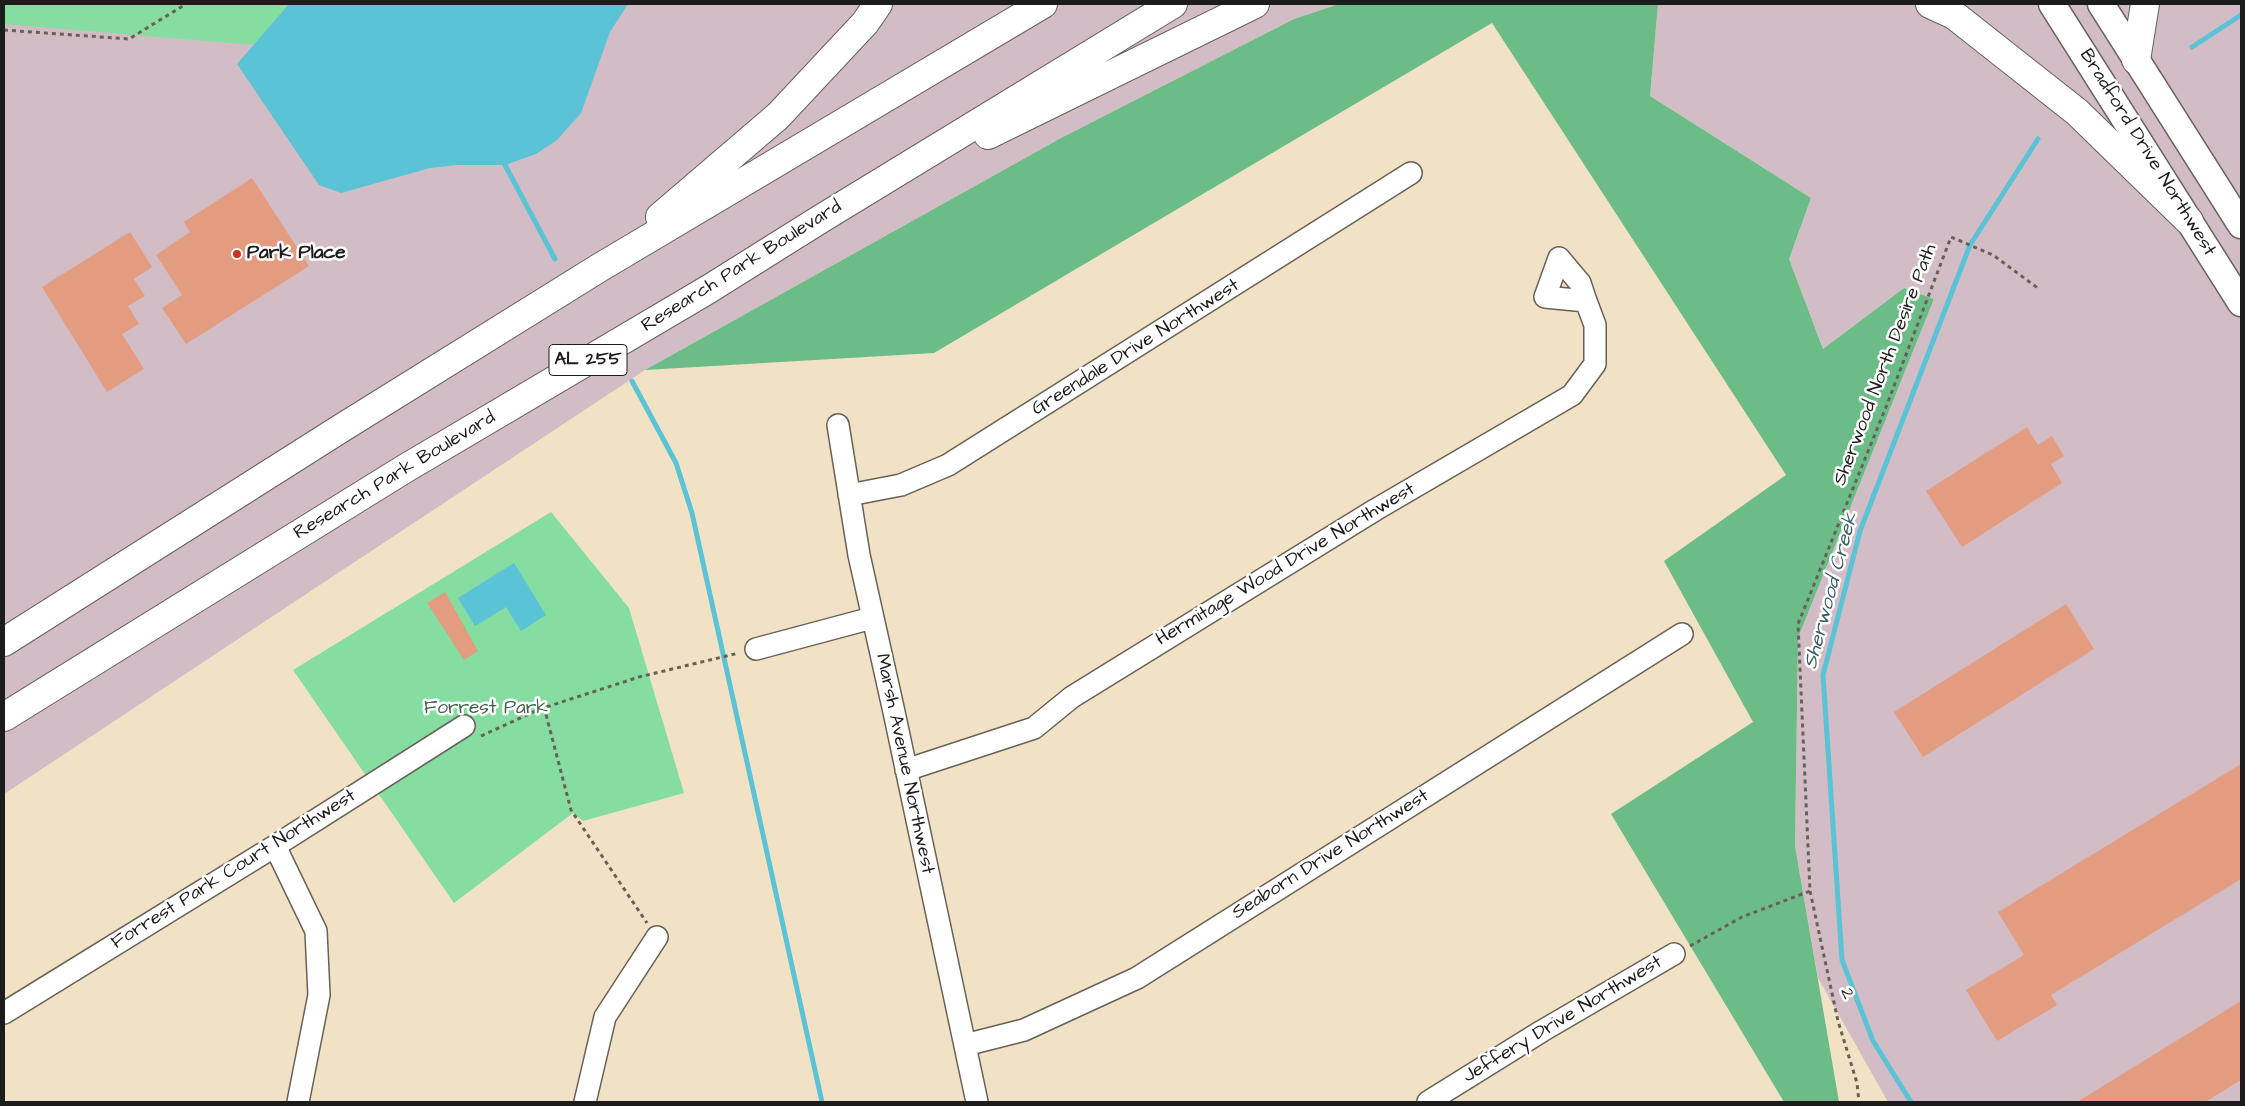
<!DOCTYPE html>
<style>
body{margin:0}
#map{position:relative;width:2245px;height:1106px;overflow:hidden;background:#f2e2c5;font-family:"Architects Daughter",sans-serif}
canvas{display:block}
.frame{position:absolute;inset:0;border:5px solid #1c1c1c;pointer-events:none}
</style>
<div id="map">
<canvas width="2245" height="1106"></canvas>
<div class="frame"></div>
</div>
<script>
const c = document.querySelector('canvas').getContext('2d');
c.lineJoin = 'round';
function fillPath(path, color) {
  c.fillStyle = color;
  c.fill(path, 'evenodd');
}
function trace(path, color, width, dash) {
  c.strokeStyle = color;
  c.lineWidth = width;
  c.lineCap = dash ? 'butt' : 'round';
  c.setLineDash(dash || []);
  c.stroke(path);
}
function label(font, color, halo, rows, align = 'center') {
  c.font = font + ' "Architects Daughter",sans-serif';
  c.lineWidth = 5;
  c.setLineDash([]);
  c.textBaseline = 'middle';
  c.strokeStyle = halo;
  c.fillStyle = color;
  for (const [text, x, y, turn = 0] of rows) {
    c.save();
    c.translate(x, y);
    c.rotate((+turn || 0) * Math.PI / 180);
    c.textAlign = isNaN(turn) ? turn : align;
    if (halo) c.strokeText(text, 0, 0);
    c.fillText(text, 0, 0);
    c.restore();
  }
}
fillPath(new Path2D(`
 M 4,4 L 1339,4 L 1294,19 L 1061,138 L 645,370 L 4,794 Z
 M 1658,4 L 2241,4 L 2241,1102 L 1888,1102 L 1818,978 L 1795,846 L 1798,638 L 1934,299 L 1904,288 L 1823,349 L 1789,259 L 1811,198 L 1650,96 Z`), '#d2bdc6');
fillPath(new Path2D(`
 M 4,4 L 289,4 L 254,45 L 4,24 Z
 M 551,512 L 629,608 L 684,793 L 583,821 L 573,813 L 454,903 L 293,670 Z`), '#86dda1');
fillPath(new Path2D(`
 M 1339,4 L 1658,4 L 1650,96 L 1811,198 L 1789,259 L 1823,349 L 1904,288 L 1934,299 L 1798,638 L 1795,846 L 1839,1102 L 1784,1102 L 1611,814 L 1753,722 L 1664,561 L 1786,475 L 1492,23 L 934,353 L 645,370 L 1061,138 L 1294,19 Z`), '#6cbc87');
fillPath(new Path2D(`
 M 289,4 L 628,4 L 610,32 L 581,113 L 557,140 L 536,154 L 505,165 L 457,165 L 430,168 L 341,193 L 319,185 L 237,64 Z
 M 514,563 L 546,615 L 521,631 L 506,607 L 475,626 L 458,598 Z`), '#5ac3d6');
trace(new Path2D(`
 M 2192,47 L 2241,15
 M 505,165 L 555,259
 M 632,381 L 676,463 L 692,513 L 822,1102
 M 1911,1102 L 1873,1041 L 1842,960 L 1823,675 L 1860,531 L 1970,245 L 2038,139`), '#5ac3d6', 5);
fillPath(new Path2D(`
 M 252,178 L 309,266 L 186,344 L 162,308 L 182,295 L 156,255 L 190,232 L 184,222 Z
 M 130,232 L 152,267 L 134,279 L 145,296 L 128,306 L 139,324 L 122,334 L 144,369 L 107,392 L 42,287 Z
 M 2027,427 L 2038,445 L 2052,436 L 2064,456 L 2051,464 L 2062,483 L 1962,547 L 1926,491 Z
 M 445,592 L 478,651 L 464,660 L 427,603 Z
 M 2066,604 L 2094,649 L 1923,757 L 1894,712 Z
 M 2241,764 L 2241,879 L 2051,995 L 2057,1005 L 1997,1041 L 1966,990 L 2024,955 L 1998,912 Z
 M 2241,1001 L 2241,1080 L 2205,1102 L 2077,1102 Z`), '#e39c80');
const minor = new Path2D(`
 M 1559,258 L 1580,283 L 1586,301 L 1545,297 Z
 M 838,425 L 859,555 L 894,712 L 977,1102
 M 849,495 L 901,485 L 948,465 L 1411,173
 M 756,649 L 872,618
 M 906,770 L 1034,728 L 1072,697 L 1375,510 L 1572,395 L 1595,364 L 1595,325 L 1586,301
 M 275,846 L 316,931 L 319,995 L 298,1102
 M 4,1013 L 275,846 L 464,726
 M 965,1045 L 1024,1030 L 1137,978 L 1682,634
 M 585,1102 L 605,1017 L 657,937
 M 1428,1102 L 1542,1031 L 1674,954`);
const major = new Path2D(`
 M 2052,4 L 2241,303
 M 2101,4 L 2241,225`);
const highway = new Path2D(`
 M 1930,4 L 1954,15 L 2077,112 L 2189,221
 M 2136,60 L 2145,4
 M 988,135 L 1255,4
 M 660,217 L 778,116 L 865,23 L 878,4
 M 4,642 L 340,429 L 599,268 L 1043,4
 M 4,717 L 406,468 L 709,289 L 819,220 L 1173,4`);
trace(minor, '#676157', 24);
trace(major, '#676157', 29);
trace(highway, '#676157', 30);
trace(new Path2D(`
 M 4,30 L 129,39 L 186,4
 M 544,707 L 571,810 L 647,923
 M 481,736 L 540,709 L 639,677 L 739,653
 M 1810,891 L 1838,1021 L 1857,1083 L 1859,1102
 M 1690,946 L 1742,917 L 1810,891 L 1798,624 L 1886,407 L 1951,237 L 1993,255 L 2039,289`), '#676157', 3, [4, 4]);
trace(minor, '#fff', 21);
trace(major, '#fff', 26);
trace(highway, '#fff', 28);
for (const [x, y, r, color] of [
 [237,254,5,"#c8321e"]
]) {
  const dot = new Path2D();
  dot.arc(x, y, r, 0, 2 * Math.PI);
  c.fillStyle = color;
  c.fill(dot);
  trace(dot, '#fff', 2);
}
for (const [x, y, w] of [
 [588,360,78]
]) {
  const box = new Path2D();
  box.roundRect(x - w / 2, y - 15.5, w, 31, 4);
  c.fillStyle = '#fff';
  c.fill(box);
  trace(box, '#1c1c1c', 1);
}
label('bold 18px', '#1c1c1c', null, [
 ["AL 255",588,360]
]);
label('19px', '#1c1c1c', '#fff', [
 ["Bradford Drive Northwest",2147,153,58],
 ["Research Park Boulevard",742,267,-32],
 ["Greendale Drive Northwest",1136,348,-32],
 ["Sherwood North Desire Path",1886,365,-69],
 ["Research Park Boulevard",395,476,-31],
 ["Hermitage Wood Drive Northwest",1286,565,-31],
 ["Marsh Avenue Northwest",904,764,78],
 ["Seaborn Drive Northwest",1331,855,-32],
 ["Forrest Park Court Northwest",234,870,-32],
 ["2",1846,994,78],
 ["Jeffery Drive Northwest",1563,1020,-31]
]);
label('bold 19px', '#1c1c1c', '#fff', [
 ["Park Place",247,254]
], 'left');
label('19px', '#41604b', '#fff', [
 ["Forrest Park",486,709]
]);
label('italic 20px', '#355f66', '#fff', [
 ["Sherwood Creek",1832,591,-75]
]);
</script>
